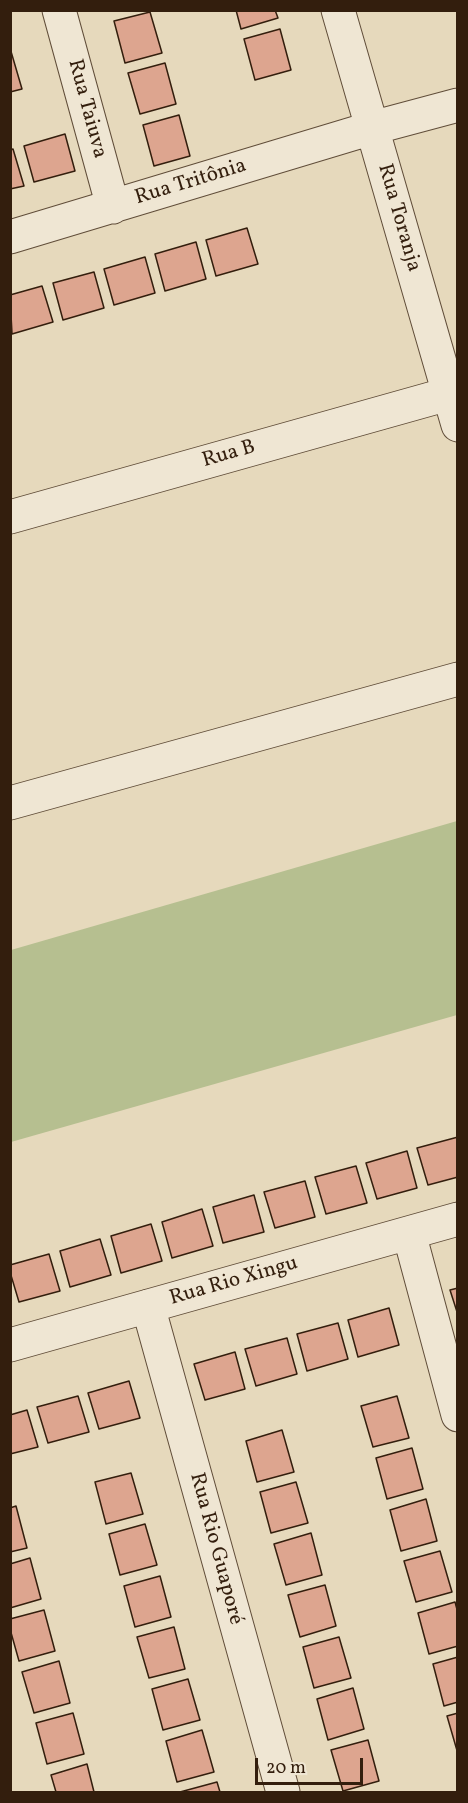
<!DOCTYPE html>
<meta charset="utf-8">
<style>
body{margin:0}
#map{position:relative;width:468px;height:1803px;overflow:hidden;background:#e6d9bc;font-family:Vollkorn,serif}
canvas{display:block}
.frame{position:absolute;inset:0;border:12px solid #331e0d;pointer-events:none}
.scale{position:absolute;left:255px;top:1758px;width:108px;height:27px;box-sizing:border-box;border:3px solid #331e0d;border-top:0;padding-left:8px;font-size:18px;line-height:21px;white-space:nowrap;color:#331e0d;-webkit-text-stroke:4px #efe6d3;paint-order:stroke}
</style>
<div id="map">
<canvas width="468" height="1803"></canvas>
<div class="frame"></div>
<div class="scale">20 m</div>
</div>
<script>
const c = document.querySelector('canvas').getContext('2d');
c.lineJoin = 'round';
function fillPath(path, color) {
  c.fillStyle = color;
  c.fill(path, 'evenodd');
}
function trace(path, color, width, dash) {
  c.strokeStyle = color;
  c.lineWidth = width;
  c.lineCap = dash ? 'butt' : 'round';
  c.setLineDash(dash || []);
  c.stroke(path);
}
function label(font, color, halo, rows, align = 'center') {
  c.font = font + ' Vollkorn,serif';
  c.lineWidth = 4.5;
  c.setLineDash([]);
  c.textBaseline = 'middle';
  c.strokeStyle = halo;
  c.fillStyle = color;
  for (const [text, x, y, turn = 0] of rows) {
    c.save();
    c.translate(x, y);
    c.rotate((+turn || 0) * Math.PI / 180);
    c.textAlign = isNaN(turn) ? turn : align;
    if (halo) c.strokeText(text, 0, 0);
    c.fillText(text, 0, 0);
    c.restore();
  }
}
fillPath(new Path2D(`
 M 457,821 L 457,1015 L 11,1142 L 11,950 Z`), '#b6bf90');
const building = new Path2D(`
 M 236,10 L 275,10 L 278,18 L 241,29 Z
 M 150,12 L 162,53 L 125,63 L 114,21 Z
 M 280,29 L 291,70 L 255,80 L 244,39 Z
 M 10,48 L 22,89 L 10,92 Z
 M 165,63 L 176,104 L 140,114 L 128,73 Z
 M 179,115 L 190,156 L 154,166 L 143,125 Z
 M 65,134 L 75,171 L 34,182 L 24,146 Z
 M 13,149 L 24,186 L 10,189 L 10,150 Z
 M 247,228 L 258,264 L 216,276 L 206,240 Z
 M 196,242 L 206,279 L 165,291 L 155,254 Z
 M 145,257 L 155,293 L 114,305 L 104,269 Z
 M 94,272 L 104,308 L 63,320 L 53,283 Z
 M 42,286 L 53,322 L 12,334 L 10,295 Z
 M 458,1137 L 458,1177 L 428,1185 L 417,1148 Z
 M 407,1151 L 417,1188 L 377,1199 L 366,1163 Z
 M 356,1166 L 367,1203 L 326,1214 L 315,1177 Z
 M 305,1181 L 315,1217 L 275,1228 L 264,1192 Z
 M 254,1195 L 264,1232 L 223,1243 L 213,1207 Z
 M 202,1209 L 213,1246 L 172,1258 L 162,1222 Z
 M 151,1224 L 162,1261 L 121,1273 L 111,1236 Z
 M 100,1239 L 111,1275 L 70,1287 L 60,1251 Z
 M 49,1254 L 60,1291 L 19,1302 L 10,1272 L 10,1265 Z
 M 458,1288 L 458,1315 L 450,1290 Z
 M 389,1308 L 399,1345 L 358,1357 L 348,1320 Z
 M 338,1323 L 348,1359 L 307,1371 L 297,1334 Z
 M 287,1338 L 297,1374 L 256,1386 L 245,1349 Z
 M 235,1352 L 245,1389 L 205,1400 L 194,1364 Z
 M 129,1381 L 140,1418 L 99,1429 L 88,1393 Z
 M 78,1396 L 89,1432 L 48,1443 L 37,1407 Z
 M 397,1396 L 409,1438 L 373,1447 L 361,1406 Z
 M 27,1410 L 38,1447 L 10,1454 L 10,1415 Z
 M 282,1430 L 294,1472 L 257,1482 L 246,1441 Z
 M 412,1448 L 423,1489 L 387,1499 L 376,1458 Z
 M 131,1473 L 143,1514 L 106,1524 L 95,1482 Z
 M 296,1482 L 308,1523 L 271,1533 L 260,1492 Z
 M 426,1499 L 437,1541 L 401,1551 L 390,1510 Z
 M 16,1506 L 27,1548 L 10,1552 L 10,1508 Z
 M 145,1524 L 157,1565 L 120,1575 L 109,1534 Z
 M 311,1533 L 322,1575 L 286,1585 L 274,1544 Z
 M 440,1551 L 452,1592 L 416,1602 L 404,1561 Z
 M 30,1558 L 41,1599 L 10,1608 L 10,1564 Z
 M 160,1576 L 171,1617 L 135,1627 L 124,1586 Z
 M 325,1585 L 336,1626 L 300,1637 L 288,1595 Z
 M 455,1602 L 458,1613 L 458,1646 L 429,1654 L 418,1613 Z
 M 44,1610 L 55,1651 L 19,1661 L 10,1629 L 10,1619 Z
 M 174,1627 L 185,1669 L 149,1678 L 137,1637 Z
 M 339,1637 L 351,1678 L 314,1688 L 303,1647 Z
 M 458,1657 L 458,1702 L 444,1706 L 433,1664 Z
 M 59,1661 L 70,1703 L 34,1713 L 22,1672 Z
 M 188,1679 L 200,1720 L 163,1730 L 152,1689 Z
 M 353,1688 L 364,1729 L 328,1740 L 317,1699 Z
 M 73,1713 L 84,1754 L 47,1764 L 36,1723 Z
 M 458,1713 L 458,1754 L 447,1716 Z
 M 202,1730 L 214,1772 L 177,1782 L 166,1741 Z
 M 368,1740 L 379,1781 L 343,1791 L 331,1750 Z
 M 87,1764 L 94,1792 L 56,1792 L 51,1775 Z
 M 217,1782 L 220,1792 L 180,1792 Z`);
fillPath(building, '#dda58f');
trace(building, '#331e0d', 1.5);
const minor = new Path2D(`
 M 59,10 L 113,207
 M 338,10 L 458,425
 M 10,237 L 372,128 L 458,105
 M 10,517 L 448,394
 M 10,803 L 458,679
 M 409,1233 L 458,1415
 M 148,1306 L 283,1792
 M 10,1345 L 458,1219`);
trace(minor, '#604d39', 35);
trace(minor, '#efe6d3', 33);
label('21px', '#331e0d', '#efe6d3', [
 ["Rua Taiuva",86,109,75],
 ["Rua Tritônia",191,183,-17],
 ["Rua Toranja",398,218,74],
 ["Rua B",229,455,-16],
 ["Rua Rio Xingu",234,1282,-16],
 ["Rua Rio Guaporé",215,1549,75]
]);
</script>
